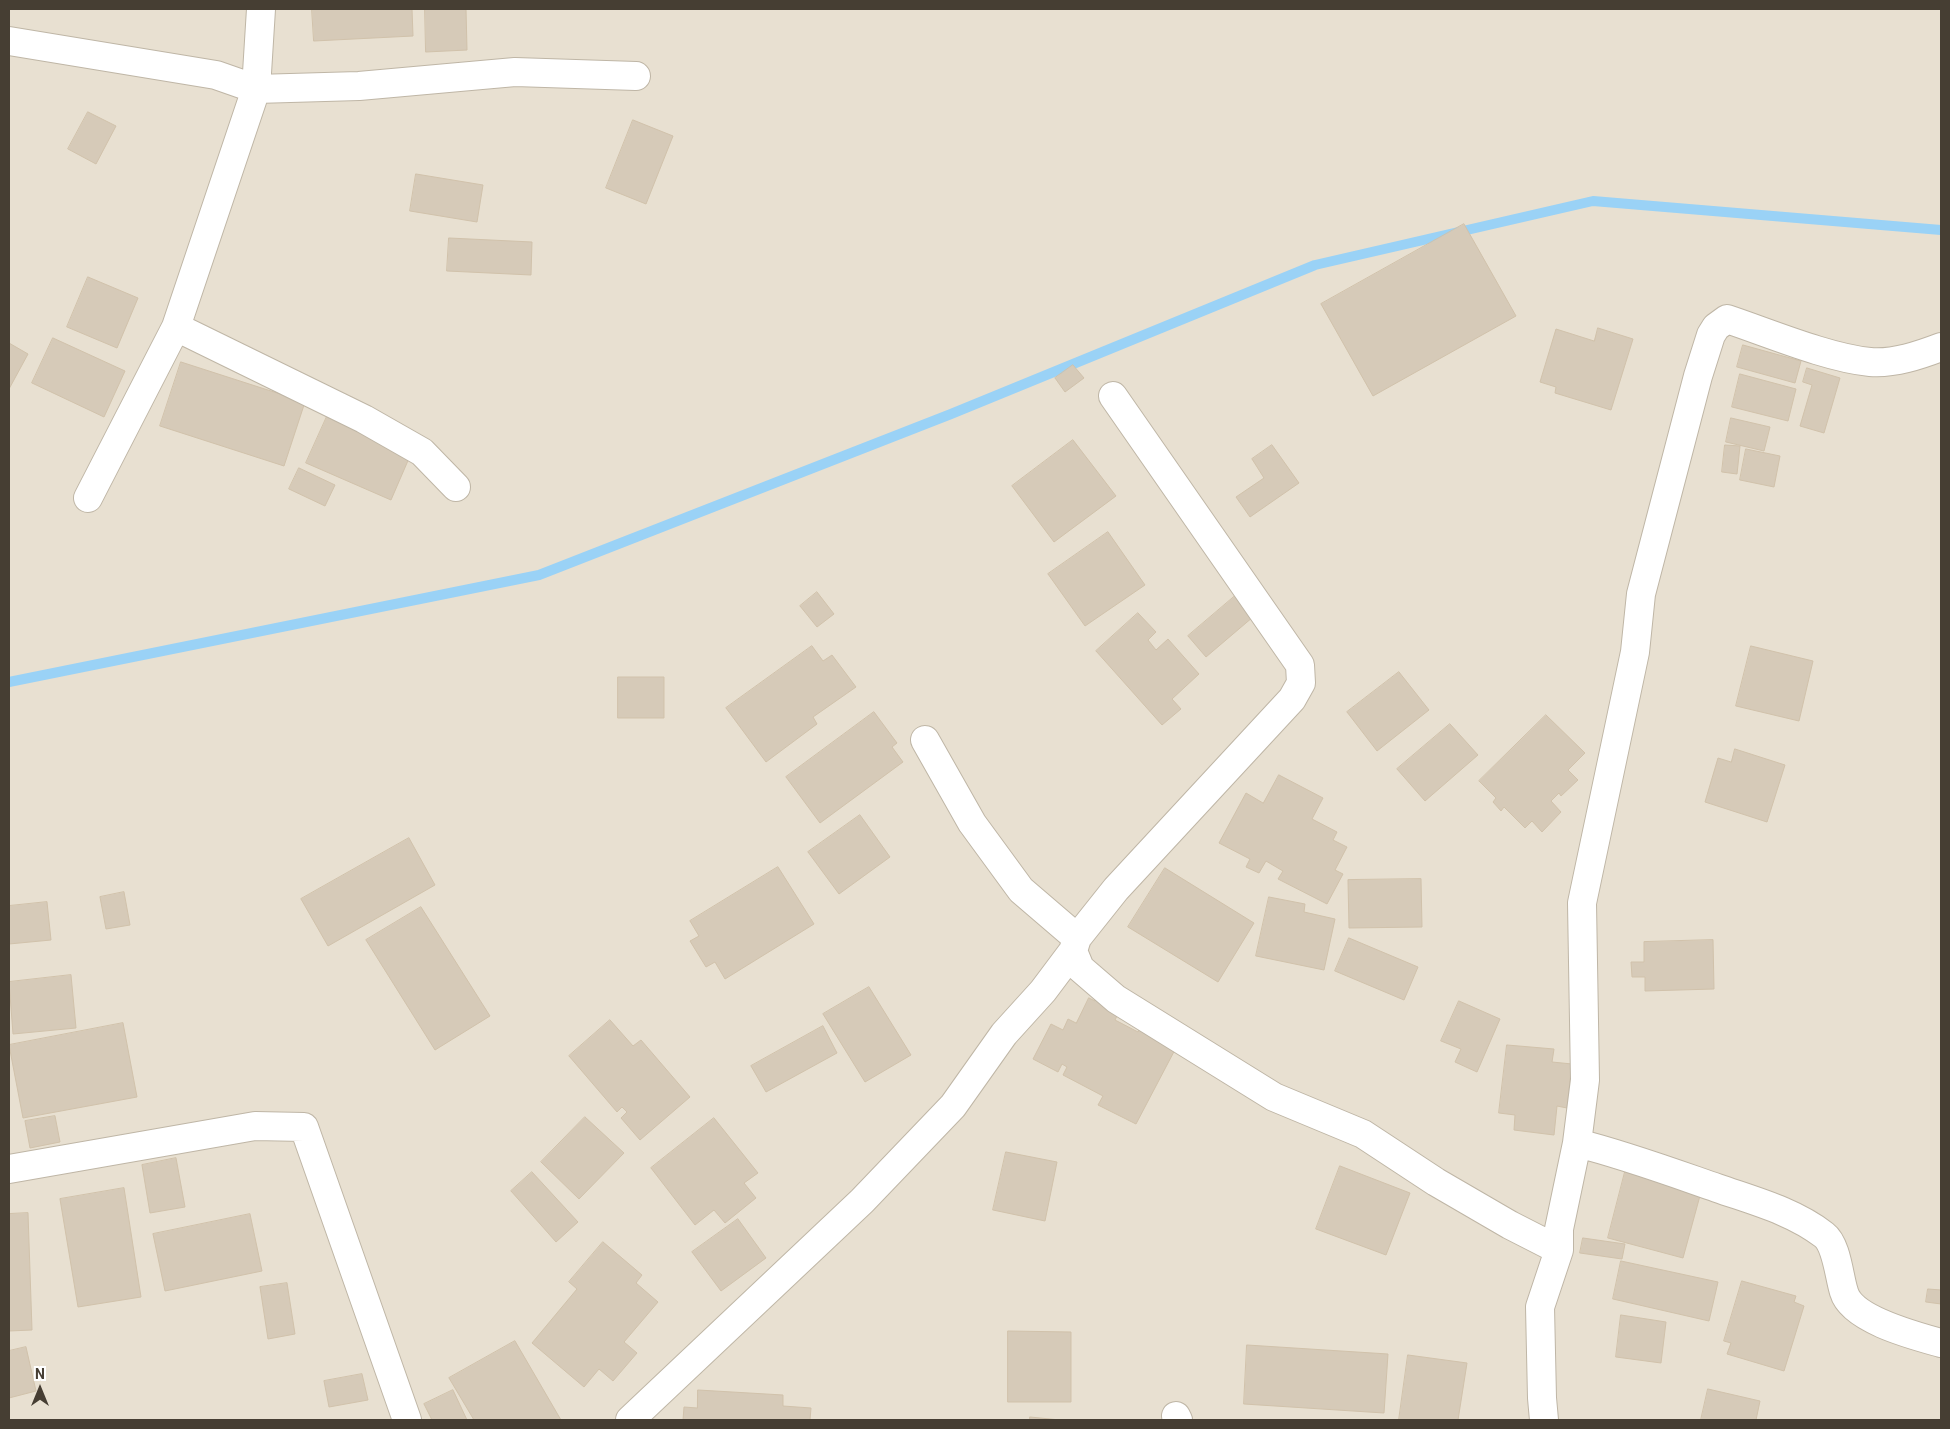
<!DOCTYPE html>
<style>
body{margin:0}
#map{position:relative;width:1950px;height:1429px;overflow:hidden;background:#f3eee4;font-family:Roboto,sans-serif}
canvas{display:block}
.frame{position:absolute;inset:0;border:10px solid #463e33;pointer-events:none}
.north{position:absolute;left:15px;top:1364px;width:50px;height:50px;-webkit-text-stroke:4px #fff;paint-order:stroke;rotate:0deg;font-size:14px;font-weight:700;line-height:20px;text-align:center;color:#463e33}
.north::after{content:'';display:block;margin:auto;width:18px;height:22px;background:#463e33;clip-path:polygon(50% 0,100% 100%,50% 72%,0 100%)}
</style>
<div id="map">
<canvas width="1950" height="1429"></canvas>
<div class="frame"></div>
<div class="north">N</div>
</div>
<script>
const c = document.querySelector('canvas').getContext('2d');
c.lineJoin = 'round';
function fillPath(path, color) {
  c.fillStyle = color;
  c.fill(path, 'evenodd');
}
function trace(path, color, width, dash) {
  c.strokeStyle = color;
  c.lineWidth = width;
  c.lineCap = dash ? 'butt' : 'round';
  c.setLineDash(dash || []);
  c.stroke(path);
}
fillPath(new Path2D(`
 M 9,9 L 1941,9 L 1941,1420 L 9,1420 Z`), '#e8e0d1');
trace(new Path2D(`
 M 9,682 L 539,575 L 951,414 L 1315,265 L 1593,201 L 1941,230`), '#9ad2f6', 10);
const building = new Path2D(`
 M 312,9 L 412,9 L 413,36 L 314,41 Z
 M 425,9 L 466,9 L 467,50 L 426,52 Z
 M 88,112 L 116,126 L 96,164 L 68,149 Z
 M 633,120 L 673,136 L 646,204 L 606,188 Z
 M 416,174 L 483,185 L 477,222 L 410,211 Z
 M 1464,224 L 1516,316 L 1373,396 L 1321,304 Z
 M 449,238 L 532,242 L 531,275 L 447,271 Z
 M 88,277 L 138,298 L 117,348 L 67,327 Z
 M 1598,328 L 1633,339 L 1611,410 L 1555,393 L 1556,387 L 1540,382 L 1556,329 L 1594,341 Z
 M 53,338 L 125,371 L 104,417 L 32,383 Z
 M 9,343 L 28,354 L 9,389 Z
 M 1743,345 L 1801,361 L 1795,383 L 1737,367 Z
 M 181,362 L 305,402 L 284,466 L 160,426 Z
 M 1073,365 L 1084,378 L 1065,392 L 1055,378 Z
 M 1807,368 L 1840,378 L 1824,433 L 1800,426 L 1812,385 L 1803,382 Z
 M 1740,374 L 1796,389 L 1788,421 L 1732,407 Z
 M 329,412 L 413,449 L 391,500 L 306,463 Z
 M 1731,418 L 1770,427 L 1764,451 L 1726,442 Z
 M 1073,440 L 1116,496 L 1054,542 L 1012,486 Z
 M 1272,445 L 1299,483 L 1250,517 L 1236,497 L 1264,478 L 1252,459 Z
 M 1725,445 L 1740,446 L 1737,474 L 1722,472 Z
 M 1746,449 L 1780,456 L 1774,487 L 1740,480 Z
 M 299,468 L 335,485 L 325,506 L 289,489 Z
 M 1108,532 L 1145,585 L 1085,626 L 1048,574 Z
 M 817,592 L 834,614 L 817,627 L 800,606 Z
 M 1235,596 L 1253,617 L 1206,657 L 1188,636 Z
 M 1138,613 L 1156,632 L 1148,640 L 1156,650 L 1168,639 L 1199,674 L 1172,699 L 1181,709 L 1162,725 L 1096,651 Z
 M 812,646 L 823,661 L 832,655 L 856,687 L 813,717 L 817,724 L 766,762 L 726,708 Z
 M 1751,646 L 1813,661 L 1799,721 L 1736,706 Z
 M 1399,672 L 1429,710 L 1377,751 L 1347,712 Z
 M 618,677 L 664,677 L 664,718 L 618,718 Z
 M 874,712 L 897,743 L 892,747 L 903,762 L 820,823 L 786,777 Z
 M 1546,715 L 1585,753 L 1568,770 L 1578,780 L 1561,796 L 1559,793 L 1551,801 L 1561,812 L 1542,832 L 1532,821 L 1525,828 L 1504,807 L 1501,811 L 1493,802 L 1496,798 L 1479,781 Z
 M 1450,724 L 1478,755 L 1425,801 L 1397,769 Z
 M 1735,749 L 1785,765 L 1767,822 L 1705,802 L 1718,758 L 1731,762 Z
 M 1279,775 L 1323,798 L 1312,819 L 1337,832 L 1333,840 L 1347,847 L 1335,870 L 1343,874 L 1327,904 L 1278,879 L 1283,871 L 1266,861 L 1259,873 L 1246,867 L 1250,859 L 1219,843 L 1246,793 L 1263,803 Z
 M 860,815 L 890,857 L 839,894 L 808,852 Z
 M 409,838 L 435,885 L 328,946 L 301,899 Z
 M 778,867 L 814,924 L 725,979 L 715,962 L 706,967 L 690,941 L 699,936 L 690,921 Z
 M 1165,868 L 1254,923 L 1218,982 L 1128,927 Z
 M 1421,879 L 1422,927 L 1349,928 L 1348,880 Z
 M 124,892 L 130,925 L 106,929 L 100,897 Z
 M 1269,897 L 1305,904 L 1304,912 L 1335,919 L 1324,970 L 1256,956 Z
 M 47,902 L 51,940 L 9,944 L 9,906 Z
 M 421,907 L 490,1016 L 435,1050 L 366,940 Z
 M 1349,938 L 1418,967 L 1404,1000 L 1335,971 Z
 M 1713,940 L 1714,989 L 1645,991 L 1645,977 L 1632,977 L 1631,962 L 1644,962 L 1644,942 Z
 M 71,975 L 76,1028 L 13,1034 L 9,982 Z
 M 869,987 L 911,1055 L 865,1082 L 823,1014 Z
 M 1089,998 L 1095,1001 L 1096,998 L 1120,1010 L 1115,1020 L 1138,1032 L 1141,1025 L 1178,1044 L 1136,1124 L 1098,1105 L 1103,1096 L 1063,1075 L 1067,1067 L 1062,1064 L 1058,1072 L 1033,1059 L 1051,1024 L 1063,1030 L 1068,1019 L 1076,1023 Z
 M 1459,1001 L 1500,1019 L 1477,1072 L 1455,1062 L 1461,1049 L 1441,1041 Z
 M 610,1020 L 633,1046 L 641,1040 L 690,1097 L 640,1140 L 621,1118 L 627,1112 L 622,1107 L 617,1112 L 569,1056 Z
 M 123,1023 L 137,1097 L 23,1118 L 9,1045 Z
 M 823,1026 L 837,1053 L 766,1092 L 751,1066 Z
 M 1507,1045 L 1554,1049 L 1552,1062 L 1572,1064 L 1567,1108 L 1557,1106 L 1554,1135 L 1514,1130 L 1515,1115 L 1499,1113 Z
 M 55,1116 L 60,1142 L 30,1148 L 25,1121 Z
 M 585,1117 L 624,1153 L 579,1199 L 541,1162 Z
 M 714,1118 L 758,1173 L 744,1183 L 756,1198 L 725,1223 L 714,1210 L 695,1225 L 651,1168 Z
 M 1006,1152 L 1057,1162 L 1045,1221 L 993,1210 Z
 M 176,1158 L 185,1207 L 150,1213 L 142,1165 Z
 M 1340,1166 L 1410,1193 L 1386,1255 L 1316,1229 Z
 M 532,1172 L 578,1222 L 556,1242 L 511,1191 Z
 M 1625,1172 L 1701,1192 L 1683,1258 L 1608,1238 Z
 M 124,1188 L 141,1297 L 78,1307 L 60,1199 Z
 M 28,1213 L 32,1330 L 9,1331 L 9,1214 Z
 M 250,1214 L 262,1271 L 165,1291 L 153,1234 Z
 M 738,1219 L 766,1258 L 721,1291 L 692,1252 Z
 M 1583,1238 L 1625,1244 L 1622,1259 L 1580,1253 Z
 M 603,1242 L 642,1275 L 636,1283 L 658,1302 L 624,1342 L 637,1353 L 613,1381 L 599,1369 L 584,1387 L 532,1343 L 577,1289 L 569,1282 Z
 M 1621,1261 L 1718,1282 L 1709,1321 L 1613,1299 Z
 M 1742,1281 L 1796,1296 L 1794,1302 L 1804,1306 L 1784,1371 L 1727,1354 L 1731,1343 L 1724,1341 Z
 M 287,1283 L 295,1334 L 268,1339 L 260,1287 Z
 M 1928,1289 L 1941,1290 L 1941,1304 L 1926,1302 Z
 M 1621,1315 L 1666,1322 L 1661,1363 L 1616,1357 Z
 M 1008,1331 L 1071,1332 L 1071,1402 L 1008,1402 Z
 M 515,1341 L 561,1420 L 474,1420 L 449,1378 Z
 M 1247,1345 L 1388,1354 L 1384,1413 L 1244,1404 Z
 M 26,1347 L 36,1391 L 9,1398 L 9,1351 Z
 M 1408,1355 L 1467,1363 L 1458,1420 L 1399,1420 Z
 M 362,1374 L 368,1400 L 329,1407 L 324,1381 Z
 M 1708,1389 L 1760,1401 L 1756,1420 L 1701,1420 Z
 M 453,1390 L 467,1420 L 432,1420 L 424,1404 Z
 M 698,1390 L 783,1395 L 783,1406 L 811,1408 L 810,1420 L 683,1420 L 684,1407 L 697,1408 Z
 M 1030,1417 L 1060,1420 L 1030,1420 Z`);
fillPath(building, '#d6cab8');
trace(building, '#d1c2ab', 1);
const minor = new Path2D(`
 M 9,41 L 216,75 L 256,89 L 359,86 L 515,72 L 636,76
 M 176,327 L 364,419 L 422,452 L 456,487
 M 1941,347 C 1920,355 1894,364 1870,362 C 1828,358 1769,333 1727,319 L 1716,327 L 1711,335 L 1698,376 L 1641,594 L 1635,652 L 1582,903 L 1585,1080 L 1577,1143 C 1625,1155 1671,1172 1717,1188 C 1754,1201 1793,1211 1824,1235 C 1837,1245 1839,1277 1844,1292 C 1852,1320 1916,1336 1941,1343
 M 1113,396 L 1300,665 L 1301,683 L 1292,699 L 1116,889 L 1077,938 L 1073,951 L 1080,968 L 1116,999 L 1274,1097 L 1363,1134 L 1436,1182 L 1510,1225 L 1559,1250
 M 88,498 L 176,327 L 256,89 L 261,9
 M 925,740 L 972,823 L 1021,890 L 1077,938
 M 9,1169 L 255,1126 L 304,1127 L 407,1420
 M 1176,1416 L 1178,1420
 M 630,1420 L 862,1201 L 953,1106 L 1004,1034 L 1043,991 L 1073,951
 M 1544,1420 L 1542,1398 L 1540,1307 L 1559,1250 L 1559,1229 L 1577,1143`);
trace(minor, '#bfb6a6', 30);
trace(minor, '#fff', 28);
</script>
